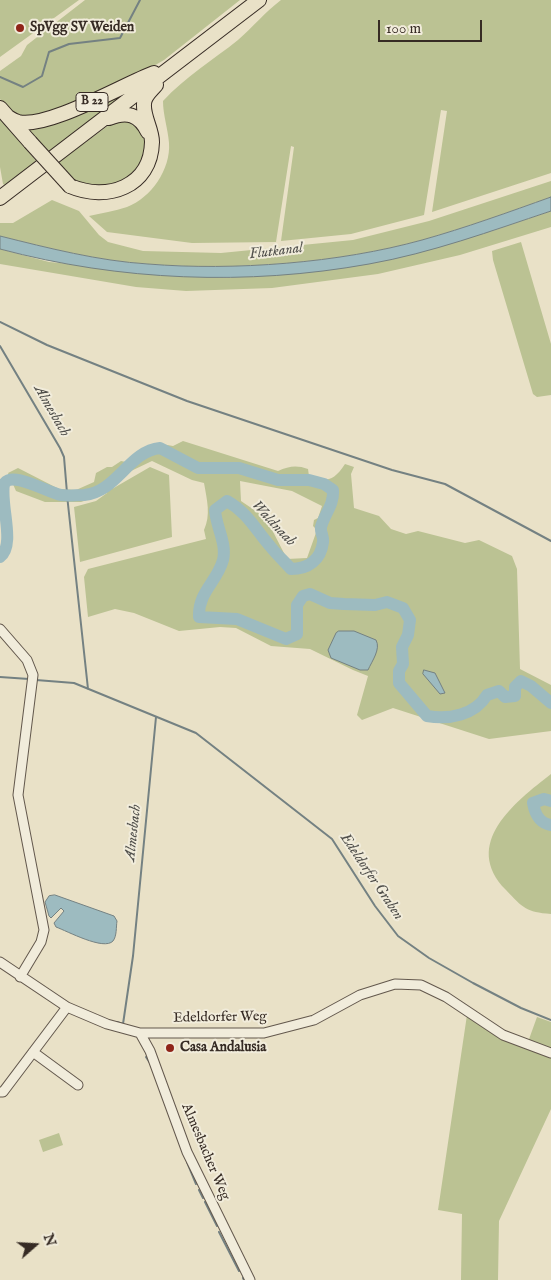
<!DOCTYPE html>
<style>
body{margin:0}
#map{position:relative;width:551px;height:1280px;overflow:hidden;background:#e9e1c7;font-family:"IM FELL English",serif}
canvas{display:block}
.north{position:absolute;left:10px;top:1220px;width:50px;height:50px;-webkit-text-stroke:4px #f1ecdb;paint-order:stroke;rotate:71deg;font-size:14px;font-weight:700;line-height:20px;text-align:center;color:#362b24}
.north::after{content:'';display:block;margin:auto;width:18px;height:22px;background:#362b24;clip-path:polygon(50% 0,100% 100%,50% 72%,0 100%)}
.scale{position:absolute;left:378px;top:20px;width:104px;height:22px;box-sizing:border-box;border:2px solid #362b24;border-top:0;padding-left:6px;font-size:15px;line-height:18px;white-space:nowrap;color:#362b24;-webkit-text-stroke:4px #f1ecdb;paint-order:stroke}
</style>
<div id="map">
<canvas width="551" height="1280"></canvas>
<div class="north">N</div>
<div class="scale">100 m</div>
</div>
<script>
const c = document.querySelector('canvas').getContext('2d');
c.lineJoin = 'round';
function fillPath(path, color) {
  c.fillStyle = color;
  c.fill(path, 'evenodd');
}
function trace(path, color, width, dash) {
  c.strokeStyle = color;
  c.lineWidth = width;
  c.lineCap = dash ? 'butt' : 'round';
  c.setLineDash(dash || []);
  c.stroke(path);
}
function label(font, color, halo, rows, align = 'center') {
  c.font = font + ' "IM FELL English",serif';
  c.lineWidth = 4;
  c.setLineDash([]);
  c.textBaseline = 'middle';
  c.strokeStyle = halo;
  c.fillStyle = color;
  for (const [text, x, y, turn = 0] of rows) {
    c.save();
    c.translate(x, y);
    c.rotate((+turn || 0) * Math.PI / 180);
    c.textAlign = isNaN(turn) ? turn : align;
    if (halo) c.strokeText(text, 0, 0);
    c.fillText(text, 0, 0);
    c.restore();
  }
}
fillPath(new Path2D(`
 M 0,0 L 79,0 L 0,57 Z
 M 85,0 L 240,0 L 164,60 L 126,82 L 83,102 L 28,119 L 11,113 L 0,99 L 0,71 L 21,56 L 27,45 Z
 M 281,0 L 551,0 L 551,173 L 432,212 L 447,111 L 441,110 L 424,215 L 351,234 L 281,241 L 294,147 L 291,146 L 276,242 L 192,243 L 107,232 L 89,216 C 101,213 115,211 127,207 C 151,198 171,169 169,143 C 168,129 163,115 163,101 C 185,77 213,60 238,40 C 253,27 265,12 281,0 Z
 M 137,85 L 47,154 L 28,132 L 27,128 Z
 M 0,117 L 37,162 L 6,186 L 3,184 L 0,167 Z
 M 133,119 L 146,133 C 147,162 130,189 99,188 C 94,187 88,188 83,186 C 72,182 64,172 56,164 L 113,122 Z
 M 551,181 L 551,197 C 509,212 465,228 422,240 C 339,263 234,271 148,264 C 99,261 48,248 0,236 L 0,223 L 13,223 L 52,200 L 79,211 L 99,235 L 108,242 L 143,251 L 221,253 L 353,240 L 429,221 Z
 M 551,211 L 551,227 L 460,255 L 378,274 L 272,288 L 186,291 L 136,287 L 0,264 L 0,249 L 49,262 L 227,278 L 492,231 Z
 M 521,242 L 551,344 L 551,395 L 537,397 L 533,394 L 493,260 L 492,251 Z
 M 183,441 L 278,471 C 289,466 297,465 308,469 L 309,476 L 307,478 C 328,481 333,482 345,464 L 354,467 L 351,474 L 354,508 L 379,516 L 391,529 L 406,534 L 418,531 L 465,543 L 479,540 L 512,556 L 517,569 L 520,669 L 551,685 L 551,731 L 489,739 L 393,708 L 362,720 L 357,715 L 368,676 L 353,670 L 310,649 L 271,646 L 236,628 L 220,627 L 179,631 L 134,613 L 115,609 L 88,617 L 84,577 L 88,569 L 206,539 L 204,530 C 211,515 207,500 204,483 L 192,480 L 152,461 L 131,471 L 112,489 L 150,467 L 169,475 L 172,537 L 80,562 L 74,507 L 96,501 L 107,493 L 81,502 L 45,502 L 16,491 L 8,473 L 18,468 L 59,489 L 76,490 L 94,482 L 96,473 L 107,467 L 112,467 L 121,461 L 126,462 L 156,443 L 173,446 ZM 240,481 L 292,491 L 322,506 L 318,518 L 314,520 L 313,526 L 317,530 L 307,558 L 287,559 L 266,518 L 241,501 Z
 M 551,774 L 551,914 C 526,912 523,908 506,890 C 461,844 515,802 551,774 Z
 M 467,1015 L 528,1042 L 537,1017 L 551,1022 L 551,1109 L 499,1221 L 498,1280 L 461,1280 L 462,1214 L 438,1210 Z
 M 59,1133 L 63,1145 L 43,1152 L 39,1140 Z`), '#bbc293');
const water = new Path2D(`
 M 551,197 L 551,211 C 491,231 431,253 369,264 C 247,286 120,281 0,249 L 0,236 C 48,248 99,261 148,264 C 234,271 339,263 422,240 C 465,228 509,212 551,197 Z
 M 339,631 L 354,631 L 376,640 C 381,649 372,661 368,670 L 360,670 L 331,658 L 328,650 L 336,633 Z
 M 424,670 L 435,673 L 445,693 L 440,694 L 423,674 Z
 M 55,895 L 114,916 L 117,921 C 116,927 117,936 113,941 C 104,951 67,931 56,927 L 54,923 L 64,911 L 61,908 L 51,918 L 49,916 L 45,902 L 49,896 Z`);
fillPath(water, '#9dbbc0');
trace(water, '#748182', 1);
trace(new Path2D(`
 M 0,77 L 23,87 L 42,76 L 49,52 L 69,44 L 120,38 L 140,0
 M 0,322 L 47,345 L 187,401 L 392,470 L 445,484 L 551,541
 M 0,346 L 60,448 L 64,457 L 67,493
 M 67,495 L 88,689
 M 0,677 L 29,679
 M 36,680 L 74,683 L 196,733 L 332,839 L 375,906 L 398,936 L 429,958 L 473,983 L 521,1008 L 551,1020
 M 117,1022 L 123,1024 L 133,956 L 156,717
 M 146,1057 L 150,1063
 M 187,1162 L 196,1184
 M 199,1190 L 203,1198
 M 205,1202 L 217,1226
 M 219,1232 L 239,1271
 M 243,1278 L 244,1280`), '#748182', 2);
trace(new Path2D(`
 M 0,557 C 16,545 0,505 4,484 C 12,470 48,493 61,495 C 68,496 76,495 84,495 C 117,492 129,451 160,448 L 198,468 L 239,468 L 278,480 L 309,480 L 324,484 L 333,490 C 334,505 325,513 321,527 C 320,532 324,537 323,542 C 321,560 308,569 291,569 C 284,561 276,554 270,546 C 255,529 248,513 227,501 L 215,510 C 216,527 227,543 223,560 C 217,582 198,592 199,617 L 237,619 L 286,639 L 297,634 L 297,605 L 303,596 L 310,594 L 330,603 L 344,604 L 375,605 L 387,602 L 403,608 L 410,620 L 408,635 L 402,647 L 403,664 L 399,671 L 399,683 L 427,716 C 449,720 475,715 487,695 L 499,691 L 505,697 L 515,696 L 515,687 L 521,681 L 531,686 L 551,703
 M 551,801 L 544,799 L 533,803 C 535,814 539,823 551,825`), '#9dbbc0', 12);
const minor = new Path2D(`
 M 0,629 L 27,660 L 33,675 L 18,795 L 44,930 L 41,942 L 20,977
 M 0,962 L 67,1007 L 107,1024 L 140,1033 L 264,1033 L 314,1020 L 360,995 L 395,984 L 421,985 L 446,997 L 503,1035 L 551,1053
 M 140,1033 L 150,1051 L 187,1152 L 250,1280
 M 33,1052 L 78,1085
 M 0,1092 L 3,1092 L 67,1007`);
const primary = new Path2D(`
 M 0,108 L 30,142
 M 8,117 C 11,119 15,121 18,122 C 48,129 124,84 154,73
 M 109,118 C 127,111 139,114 148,132
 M 70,186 C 107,202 151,187 152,142 C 152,129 143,117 144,104 C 144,96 151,91 156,85
 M 0,198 L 259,0`);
trace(minor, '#63584d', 11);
trace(primary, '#362b24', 16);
trace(minor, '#f1ecdb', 9);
trace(primary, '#e9e1c7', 14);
const primaryBridge = new Path2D(`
 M 30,142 L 70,186`);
trace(primaryBridge, '#362b24', 16, []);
trace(primaryBridge, '#e9e1c7', 14);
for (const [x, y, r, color] of [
 [20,28,5,"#8f2418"],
 [170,1048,5,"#8f2418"]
]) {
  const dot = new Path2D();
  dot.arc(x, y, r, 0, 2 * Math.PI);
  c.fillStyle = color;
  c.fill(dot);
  trace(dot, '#f1ecdb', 2);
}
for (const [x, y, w] of [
 [92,102,32]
]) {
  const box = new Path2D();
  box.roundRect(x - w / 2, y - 9.5, w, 19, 4);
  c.fillStyle = '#f1ecdb';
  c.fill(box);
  trace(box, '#362b24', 1);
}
label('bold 12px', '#362b24', null, [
 ["B 22",92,102]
]);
label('bold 14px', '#362b24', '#f1ecdb', [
 ["SpVgg SV Weiden",30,28],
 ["Casa Andalusia",180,1048]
], 'left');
label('14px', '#362b24', '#f1ecdb', [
 ["Edeldorfer Weg",220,1018,-1],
 ["Almesbacher Weg",205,1152,67]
]);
label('italic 15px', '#504f4b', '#f1ecdb', [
 ["Flutkanal",276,252,-7],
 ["Almesbach",51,411,60],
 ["Waldnaab",273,524,47],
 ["Almesbach",134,833,-84],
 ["Edeldorfer Graben",371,877,56]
]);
</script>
